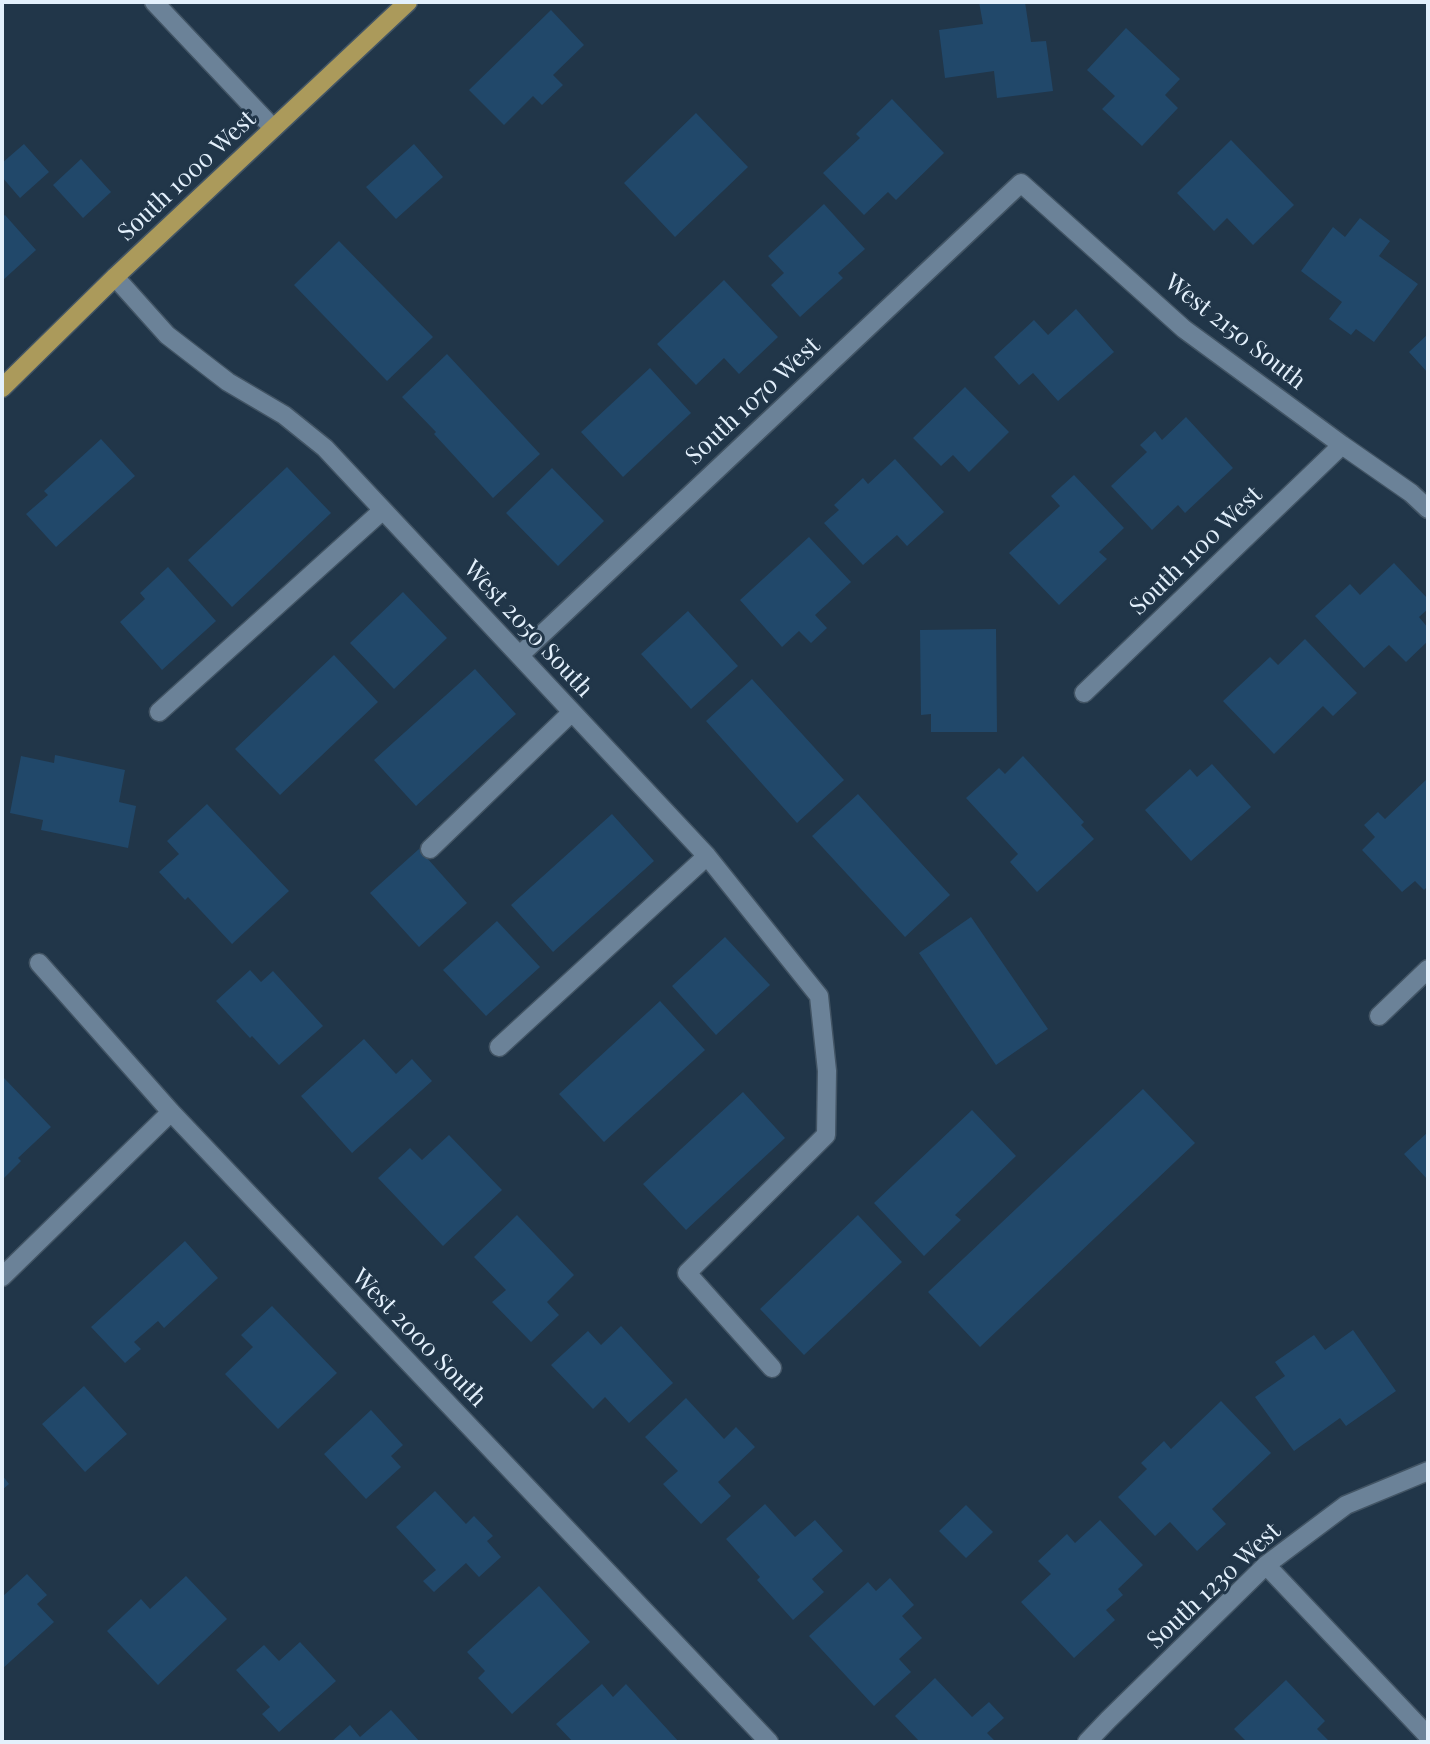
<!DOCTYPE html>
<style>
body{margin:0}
#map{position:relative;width:1430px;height:1744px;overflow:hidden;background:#213649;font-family:"Playfair Display",serif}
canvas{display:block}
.frame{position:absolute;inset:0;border:4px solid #e3f0fc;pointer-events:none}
</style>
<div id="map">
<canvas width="1430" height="1744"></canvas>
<div class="frame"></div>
</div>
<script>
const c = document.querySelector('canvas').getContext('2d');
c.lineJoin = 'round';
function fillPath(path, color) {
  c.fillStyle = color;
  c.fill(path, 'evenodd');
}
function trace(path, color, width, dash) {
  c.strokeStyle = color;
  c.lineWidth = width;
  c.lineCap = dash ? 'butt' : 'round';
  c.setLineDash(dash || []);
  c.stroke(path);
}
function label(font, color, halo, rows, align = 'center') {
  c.font = font + ' "Playfair Display",serif';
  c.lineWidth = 6;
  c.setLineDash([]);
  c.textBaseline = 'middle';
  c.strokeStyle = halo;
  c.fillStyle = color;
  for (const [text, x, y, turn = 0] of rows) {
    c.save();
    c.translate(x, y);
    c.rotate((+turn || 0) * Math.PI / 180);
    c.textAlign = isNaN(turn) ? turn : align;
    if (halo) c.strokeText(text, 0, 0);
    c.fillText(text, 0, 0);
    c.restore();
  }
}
fillPath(new Path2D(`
 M 979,2 L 1025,2 L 1031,42 L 1046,41 L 1053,91 L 997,98 L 994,71 L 945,78 L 939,30 L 983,24 Z
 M 551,10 L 584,45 L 553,75 L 563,85 L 542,105 L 533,96 L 504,125 L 469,90 Z
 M 1126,28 L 1180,79 L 1165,95 L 1178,108 L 1142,146 L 1102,109 L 1115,96 L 1087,70 Z
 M 892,99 L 944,153 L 896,200 L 888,192 L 864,215 L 823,173 L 860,138 L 856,134 Z
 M 696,113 L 748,167 L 675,237 L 624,183 Z
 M 1231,140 L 1294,205 L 1253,245 L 1227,218 L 1214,231 L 1177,193 Z
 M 24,144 L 49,172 L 20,198 L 2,177 L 2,163 Z
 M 414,144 L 443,177 L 396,219 L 366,187 Z
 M 81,159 L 111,192 L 83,218 L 53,185 Z
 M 824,204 L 865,249 L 838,273 L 843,278 L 800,317 L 771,285 L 784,273 L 768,256 Z
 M 5,215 L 36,250 L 2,281 L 2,217 Z
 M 1360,218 L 1390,241 L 1379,256 L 1418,284 L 1374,342 L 1356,329 L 1351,335 L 1329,319 L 1342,302 L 1301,271 L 1333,227 L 1345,237 Z
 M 339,241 L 433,337 L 387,381 L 294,285 Z
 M 724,280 L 778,337 L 739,374 L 724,358 L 696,385 L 657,344 Z
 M 1076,309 L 1114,352 L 1058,401 L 1033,373 L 1019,385 L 994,357 L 1034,320 L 1048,335 Z
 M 1428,334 L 1428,373 L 1409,352 Z
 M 447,354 L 540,454 L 493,498 L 434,434 L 436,432 L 402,397 Z
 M 650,368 L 691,413 L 623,477 L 581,432 Z
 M 965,387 L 1009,432 L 969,472 L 953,455 L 941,466 L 913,438 Z
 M 1186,417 L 1233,468 L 1185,513 L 1178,505 L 1152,530 L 1111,486 L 1147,452 L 1140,445 L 1155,431 L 1162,440 Z
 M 101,439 L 135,476 L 56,547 L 26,514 L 48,495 L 44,491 Z
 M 895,459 L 944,512 L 907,546 L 897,535 L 863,565 L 824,523 L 839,510 L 834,505 L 863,478 L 868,484 Z
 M 287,467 L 331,513 L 232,607 L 188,560 Z
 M 552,468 L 604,521 L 558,566 L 506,513 Z
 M 1074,475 L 1124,528 L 1099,552 L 1107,559 L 1059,605 L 1009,553 L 1060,506 L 1051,496 Z
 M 809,537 L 851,582 L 815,615 L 827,628 L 811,643 L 799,631 L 782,647 L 740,600 Z
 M 1394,563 L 1428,599 L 1428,609 L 1419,617 L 1428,628 L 1428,641 L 1406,662 L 1389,645 L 1364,668 L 1315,616 L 1350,584 L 1360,595 Z
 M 168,567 L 216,621 L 162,670 L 120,622 L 145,599 L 140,593 Z
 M 403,592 L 447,638 L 394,689 L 350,643 Z
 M 688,611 L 738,666 L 691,709 L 641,654 Z
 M 996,629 L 997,732 L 931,732 L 931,714 L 921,715 L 920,630 Z
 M 1305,639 L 1357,693 L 1333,716 L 1323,706 L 1274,754 L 1223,701 L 1270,657 L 1278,665 Z
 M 334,655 L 378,702 L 280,795 L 235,749 Z
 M 475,669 L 516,714 L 416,806 L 374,760 Z
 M 752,679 L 844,780 L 797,823 L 706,721 Z
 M 55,755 L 125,770 L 119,802 L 136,806 L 128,848 L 41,830 L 43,820 L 10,813 L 21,756 L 54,763 Z
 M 1023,756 L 1084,822 L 1081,825 L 1094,839 L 1037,892 L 1010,862 L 1018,854 L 966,798 L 999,768 L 1005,774 Z
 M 1212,764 L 1251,807 L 1191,861 L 1145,810 L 1190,769 L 1197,777 Z
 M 1428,778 L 1428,886 L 1424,890 L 1415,881 L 1402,892 L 1362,850 L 1375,837 L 1364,825 L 1378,812 L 1385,819 Z
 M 858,794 L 950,895 L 905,937 L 812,836 Z
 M 207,804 L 289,891 L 232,944 L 188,897 L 185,900 L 159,872 L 179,854 L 167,841 Z
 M 612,814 L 654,861 L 553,952 L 511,905 Z
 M 419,849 L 467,903 L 419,947 L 370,893 Z
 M 971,917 L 1048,1029 L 996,1065 L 919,953 Z
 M 497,921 L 540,967 L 486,1016 L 443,970 Z
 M 725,937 L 770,985 L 716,1035 L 672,986 Z
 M 250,970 L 261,982 L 273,971 L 323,1026 L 279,1065 L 252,1036 L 250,1038 L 216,1001 Z
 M 660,1001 L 705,1050 L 604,1142 L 559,1094 Z
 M 364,1039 L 396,1074 L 412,1059 L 432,1081 L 352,1153 L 301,1096 Z
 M 4,1078 L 51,1127 L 18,1158 L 21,1161 L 2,1180 L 2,1081 Z
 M 1143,1089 L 1195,1143 L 980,1347 L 928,1292 Z
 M 743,1092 L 785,1138 L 686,1230 L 643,1184 Z
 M 972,1110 L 1016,1156 L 955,1215 L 961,1220 L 924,1256 L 874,1203 Z
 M 1428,1132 L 1428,1180 L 1404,1154 Z
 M 449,1135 L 502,1190 L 443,1246 L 378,1178 L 410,1148 L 422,1160 Z
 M 517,1215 L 574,1275 L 547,1302 L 559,1315 L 531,1342 L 492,1302 L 506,1290 L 474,1257 Z
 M 858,1215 L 902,1262 L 804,1355 L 760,1309 Z
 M 185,1241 L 218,1278 L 164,1328 L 158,1321 L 134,1342 L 141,1349 L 125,1363 L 91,1327 Z
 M 272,1306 L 337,1373 L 278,1429 L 225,1374 L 253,1347 L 241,1335 Z
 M 621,1326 L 673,1383 L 629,1423 L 605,1397 L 593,1409 L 551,1365 L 588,1331 L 601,1345 Z
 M 1353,1330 L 1396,1391 L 1346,1426 L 1340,1418 L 1294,1451 L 1255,1397 L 1285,1376 L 1275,1362 L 1314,1335 L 1325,1350 Z
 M 84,1386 L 127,1434 L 85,1472 L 42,1424 Z
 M 686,1398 L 724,1439 L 736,1427 L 755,1447 L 718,1482 L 731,1496 L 701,1524 L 663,1484 L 678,1471 L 645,1437 Z
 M 1221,1401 L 1271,1453 L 1212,1509 L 1226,1524 L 1197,1551 L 1170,1522 L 1155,1536 L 1118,1497 L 1147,1469 L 1141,1463 L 1164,1441 L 1171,1449 Z
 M 371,1410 L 403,1445 L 391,1456 L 401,1467 L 366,1499 L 324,1454 Z
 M 2,1475 L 9,1484 L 2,1490 Z
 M 435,1491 L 466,1524 L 474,1516 L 493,1536 L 487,1541 L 501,1557 L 479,1577 L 466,1563 L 434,1592 L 423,1581 L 436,1570 L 396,1527 Z
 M 765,1504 L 795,1537 L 815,1520 L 843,1551 L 812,1579 L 824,1592 L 793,1620 L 757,1580 L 760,1577 L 726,1539 Z
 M 966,1505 L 993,1532 L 966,1558 L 939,1531 Z
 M 1100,1520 L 1143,1565 L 1118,1589 L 1123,1595 L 1106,1610 L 1115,1620 L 1074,1658 L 1021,1602 L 1051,1574 L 1038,1561 L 1067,1534 L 1075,1543 Z
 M 27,1574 L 47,1595 L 37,1604 L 54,1622 L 2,1669 L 2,1597 Z
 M 186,1576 L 227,1619 L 158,1685 L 107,1631 L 141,1599 L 150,1609 Z
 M 890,1578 L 914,1605 L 902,1616 L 922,1638 L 899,1659 L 911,1672 L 874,1706 L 809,1636 L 868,1582 L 876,1591 Z
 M 539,1586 L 590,1642 L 512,1714 L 478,1678 L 485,1671 L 467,1652 Z
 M 300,1642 L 336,1681 L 279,1732 L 262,1714 L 270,1707 L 236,1670 L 264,1645 L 279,1661 Z
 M 935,1678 L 972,1717 L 989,1702 L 1004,1718 L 987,1733 L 996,1742 L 920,1742 L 895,1716 Z
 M 1286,1680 L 1325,1721 L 1317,1729 L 1330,1742 L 1247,1742 L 1234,1729 Z
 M 602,1684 L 613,1697 L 626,1684 L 679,1742 L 573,1742 L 556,1724 Z
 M 391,1710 L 420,1742 L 331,1742 L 350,1725 L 360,1737 Z`), '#21486a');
const minor = new Path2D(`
 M 154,2 L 273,128
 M 115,277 L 167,335 L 228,382 L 284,415 L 325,448 L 707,856 L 819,996 L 827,1071 L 826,1135 L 687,1273 L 772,1368
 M 520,655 L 1021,183 L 1184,329 L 1342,445 L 1411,493 L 1428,509
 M 1084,693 L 1342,445
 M 159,712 L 383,510
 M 430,849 L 572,712
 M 39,963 L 171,1112 L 769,1742
 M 1379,1016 L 1428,969
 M 499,1047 L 707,856
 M 2,1277 L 171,1112
 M 1266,1565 L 1428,1736
 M 1087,1742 L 1108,1720 L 1266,1565 L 1346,1505 L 1428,1471`);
const major = new Path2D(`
 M 2,388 L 115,277 L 408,2`);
trace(minor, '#425464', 21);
trace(major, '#425464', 21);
trace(minor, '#6b8298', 18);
trace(major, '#ab9a5b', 18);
label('24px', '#e3f0fc', '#213649', [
 ["South 1000 West",187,176,-43],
 ["West 2150 South",1235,332,38],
 ["South 1070 West",753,401,-43],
 ["South 1100 West",1196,551,-44],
 ["West 2050 South",528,629,47],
 ["West 2000 South",419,1338,46],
 ["South 1230 West",1214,1586,-43]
]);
</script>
